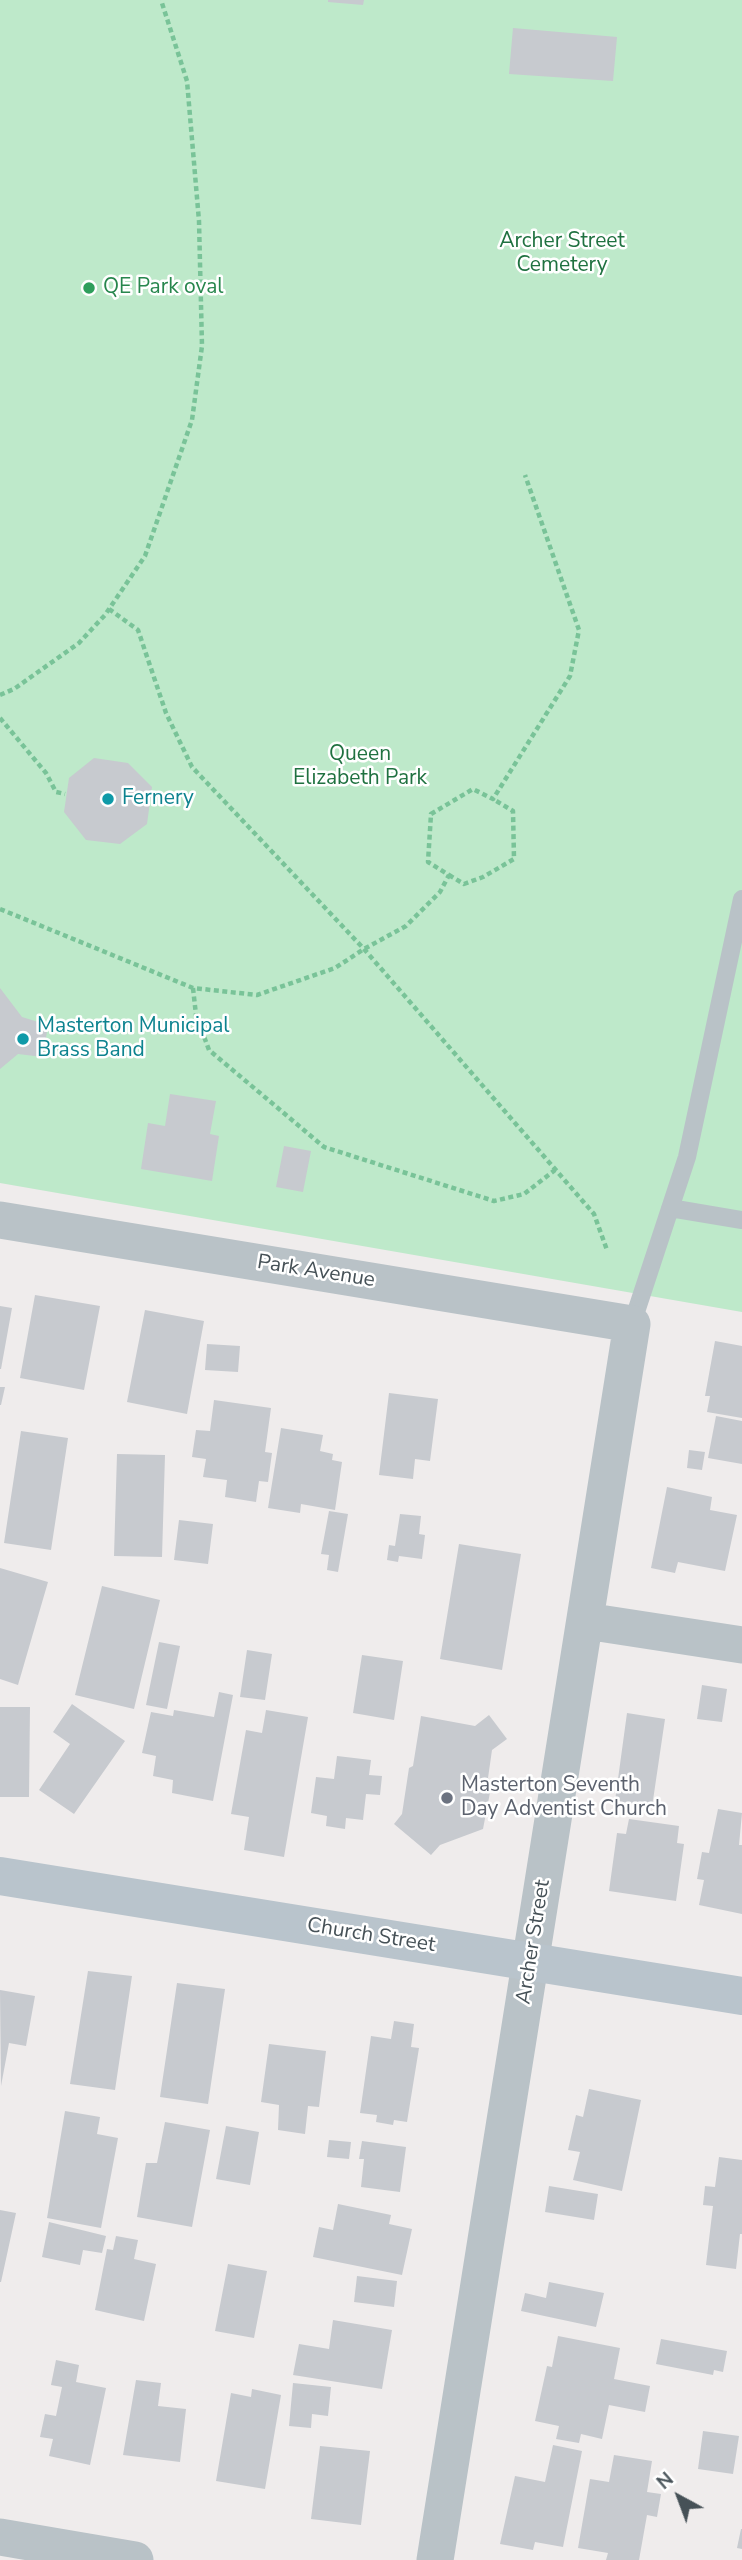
<!DOCTYPE html>
<style>
body{margin:0}
#map{position:relative;width:742px;height:2560px;overflow:hidden;background:#efecec;font-family:"Nunito Sans",sans-serif}
canvas{display:block}
.north{position:absolute;left:644px;top:2462px;width:70px;height:70px;-webkit-text-stroke:5px #fff;paint-order:stroke;rotate:319deg;font-size:19px;font-weight:700;line-height:28px;text-align:center;color:#465157}
.north::after{content:'';display:block;margin:auto;width:24px;height:32px;background:#465157;clip-path:polygon(50% 0,100% 100%,50% 72%,0 100%)}
</style>
<div id="map">
<canvas width="742" height="2560"></canvas>
<div class="north">N</div>
</div>
<script>
const c = document.querySelector('canvas').getContext('2d');
c.lineJoin = 'round';
function fillPath(path, color) {
  c.fillStyle = color;
  c.fill(path, 'evenodd');
}
function trace(path, color, width, dash) {
  c.strokeStyle = color;
  c.lineWidth = width;
  c.lineCap = dash ? 'butt' : 'round';
  c.setLineDash(dash || []);
  c.stroke(path);
}
function label(font, color, halo, rows, align = 'center') {
  c.font = font + ' "Nunito Sans",sans-serif';
  c.lineWidth = 5;
  c.setLineDash([]);
  c.textBaseline = 'middle';
  c.strokeStyle = halo;
  c.fillStyle = color;
  for (const [text, x, y, turn = 0] of rows) {
    c.save();
    c.translate(x, y);
    c.rotate((+turn || 0) * Math.PI / 180);
    c.textAlign = isNaN(turn) ? turn : align;
    if (halo) c.strokeText(text, 0, 0);
    c.fillText(text, 0, 0);
    c.restore();
  }
}
fillPath(new Path2D(`
 M 0,0 L 742,0 L 742,1312 L 0,1183 Z`), '#bee9ca');
fillPath(new Path2D(`
 M 328,0 L 364,0 L 363,5 L 328,2 Z
 M 513,28 L 617,37 L 613,81 L 509,74 Z
 M 94,758 L 128,763 L 152,787 L 147,824 L 120,844 L 86,840 L 64,812 L 69,778 Z
 M 0,988 L 22,1017 L 48,1025 L 43,1057 L 18,1054 L 0,1069 Z
 M 170,1094 L 216,1101 L 210,1134 L 219,1136 L 212,1181 L 141,1169 L 148,1123 L 165,1126 Z
 M 284,1146 L 311,1151 L 303,1192 L 276,1187 Z
 M 35,1295 L 100,1306 L 84,1390 L 20,1378 Z
 M 0,1306 L 12,1308 L 1,1369 L 0,1369 Z
 M 145,1310 L 204,1321 L 187,1414 L 127,1402 Z
 M 715,1341 L 742,1346 L 742,1418 L 707,1412 L 710,1396 L 705,1396 Z
 M 207,1344 L 240,1346 L 238,1372 L 205,1370 Z
 M 0,1387 L 5,1387 L 1,1405 L 0,1405 Z
 M 389,1393 L 438,1399 L 430,1461 L 415,1459 L 413,1479 L 379,1475 Z
 M 214,1400 L 271,1408 L 265,1452 L 272,1453 L 268,1482 L 259,1481 L 256,1502 L 225,1497 L 227,1480 L 203,1477 L 206,1459 L 192,1457 L 196,1430 L 210,1431 Z
 M 716,1416 L 742,1421 L 742,1464 L 708,1458 Z
 M 281,1428 L 323,1435 L 320,1451 L 333,1454 L 332,1460 L 342,1462 L 335,1510 L 301,1504 L 300,1513 L 268,1508 Z
 M 21,1431 L 68,1438 L 51,1550 L 4,1543 Z
 M 689,1450 L 705,1452 L 702,1470 L 687,1468 Z
 M 117,1454 L 165,1455 L 162,1557 L 114,1556 Z
 M 667,1487 L 712,1497 L 710,1510 L 737,1515 L 725,1571 L 678,1562 L 675,1573 L 651,1568 Z
 M 329,1511 L 348,1514 L 338,1572 L 327,1570 L 329,1555 L 321,1554 Z
 M 400,1514 L 421,1516 L 419,1534 L 425,1535 L 422,1559 L 399,1556 L 398,1562 L 387,1560 L 389,1545 L 395,1546 Z
 M 179,1520 L 213,1524 L 208,1564 L 174,1560 Z
 M 459,1544 L 521,1554 L 502,1670 L 440,1659 Z
 M 0,1568 L 48,1582 L 18,1685 L 0,1679 Z
 M 102,1586 L 160,1600 L 134,1709 L 75,1695 Z
 M 159,1642 L 180,1646 L 167,1709 L 146,1705 Z
 M 247,1650 L 272,1654 L 265,1700 L 240,1697 Z
 M 362,1655 L 403,1661 L 394,1720 L 353,1713 Z
 M 702,1685 L 727,1689 L 722,1722 L 697,1719 Z
 M 219,1692 L 233,1695 L 213,1801 L 172,1793 L 173,1780 L 153,1776 L 156,1756 L 142,1753 L 151,1712 L 173,1716 L 174,1710 L 214,1717 Z
 M 72,1704 L 125,1741 L 74,1814 L 39,1790 L 70,1744 L 53,1732 Z
 M 0,1707 L 30,1707 L 29,1797 L 0,1797 Z
 M 266,1710 L 308,1717 L 284,1857 L 244,1850 L 249,1817 L 231,1814 L 246,1730 L 262,1733 Z
 M 627,1713 L 665,1719 L 652,1807 L 615,1801 Z
 M 489,1715 L 507,1739 L 492,1750 L 488,1778 L 492,1782 L 483,1829 L 440,1845 L 431,1855 L 394,1824 L 402,1814 L 409,1768 L 413,1766 L 421,1716 L 475,1726 Z
 M 337,1756 L 371,1760 L 369,1775 L 382,1776 L 380,1795 L 366,1794 L 363,1820 L 346,1818 L 345,1829 L 326,1826 L 327,1816 L 311,1813 L 316,1777 L 334,1779 Z
 M 718,1809 L 742,1813 L 739,1845 L 742,1845 L 742,1914 L 699,1905 L 704,1880 L 697,1879 L 702,1852 L 709,1853 Z
 M 629,1819 L 679,1826 L 677,1843 L 684,1844 L 676,1901 L 609,1891 L 617,1833 L 626,1834 Z
 M 88,1971 L 132,1976 L 115,2090 L 70,2084 Z
 M 177,1983 L 225,1989 L 208,2104 L 160,2097 Z
 M 0,1990 L 35,1996 L 26,2046 L 9,2043 L 1,2086 Z
 M 394,2021 L 414,2024 L 411,2047 L 419,2048 L 407,2122 L 394,2120 L 393,2125 L 376,2122 L 377,2115 L 360,2113 L 371,2036 L 391,2039 Z
 M 269,2044 L 326,2051 L 319,2107 L 308,2106 L 305,2134 L 278,2130 L 279,2105 L 261,2102 Z
 M 589,2089 L 641,2100 L 622,2191 L 573,2180 L 580,2152 L 568,2150 L 576,2115 L 583,2117 Z
 M 65,2111 L 100,2117 L 97,2134 L 118,2138 L 101,2228 L 47,2218 Z
 M 165,2122 L 210,2130 L 192,2227 L 137,2217 L 146,2163 L 157,2163 Z
 M 226,2126 L 259,2132 L 250,2185 L 216,2179 Z
 M 329,2140 L 351,2142 L 349,2159 L 327,2157 Z
 M 362,2141 L 406,2147 L 400,2192 L 361,2187 L 364,2159 L 359,2159 Z
 M 719,2157 L 742,2160 L 742,2234 L 740,2234 L 736,2269 L 706,2265 L 713,2206 L 703,2205 L 705,2186 L 715,2187 Z
 M 549,2186 L 598,2194 L 594,2220 L 545,2212 Z
 M 338,2204 L 391,2215 L 389,2224 L 412,2229 L 402,2275 L 313,2257 L 319,2227 L 333,2230 Z
 M 0,2210 L 16,2213 L 1,2282 L 0,2282 Z
 M 49,2222 L 106,2236 L 102,2253 L 83,2250 L 80,2265 L 42,2257 Z
 M 116,2236 L 138,2240 L 134,2259 L 156,2264 L 144,2321 L 95,2310 L 107,2249 L 113,2250 Z
 M 228,2264 L 267,2271 L 254,2338 L 215,2331 Z
 M 357,2276 L 397,2281 L 394,2307 L 354,2302 Z
 M 549,2282 L 604,2293 L 596,2327 L 521,2311 L 525,2293 L 546,2298 Z
 M 333,2320 L 392,2330 L 382,2389 L 293,2375 L 299,2344 L 329,2349 Z
 M 558,2336 L 620,2348 L 614,2379 L 650,2386 L 645,2412 L 609,2405 L 602,2439 L 581,2434 L 579,2443 L 556,2439 L 559,2426 L 535,2421 L 547,2366 L 552,2367 Z
 M 661,2339 L 727,2351 L 723,2372 L 714,2370 L 713,2375 L 656,2364 Z
 M 56,2360 L 79,2365 L 76,2382 L 106,2388 L 90,2465 L 49,2456 L 53,2439 L 40,2437 L 45,2414 L 56,2416 L 62,2387 L 51,2385 Z
 M 136,2380 L 161,2383 L 158,2406 L 186,2409 L 180,2462 L 123,2455 Z
 M 293,2383 L 331,2387 L 328,2416 L 312,2414 L 311,2428 L 289,2426 Z
 M 252,2389 L 281,2395 L 265,2489 L 216,2481 L 231,2393 L 251,2397 Z
 M 703,2431 L 739,2436 L 733,2474 L 698,2469 Z
 M 553,2445 L 582,2451 L 563,2547 L 535,2542 L 533,2550 L 500,2544 L 515,2476 L 545,2482 Z
 M 320,2446 L 370,2451 L 361,2525 L 311,2519 Z
 M 614,2455 L 652,2461 L 647,2492 L 661,2494 L 657,2517 L 647,2515 L 639,2560 L 606,2560 L 608,2553 L 578,2548 L 590,2479 L 609,2482 Z
 M 741,2529 L 742,2529 L 742,2549 L 737,2548 Z`), '#c7cacf');
trace(new Path2D(`
 M 109,609 L 138,630 L 166,713 L 192,767 L 364,949 L 594,1214 L 607,1250
 M 0,695 L 14,689 L 79,643 L 105,615 L 145,556 L 192,420 L 202,346 L 199,221 L 187,81 L 161,0
 M 0,718 L 46,773 L 56,792 L 65,794
 M 449,875 L 464,884 L 483,877 L 514,859 L 513,811 L 493,799
 M 0,909 L 193,988 L 257,995 L 335,968 L 364,949 L 406,926 L 440,892 L 449,875 L 428,862 L 431,814 L 473,789 L 493,799 L 570,676 L 579,630 L 525,475
 M 193,988 L 196,1015 L 209,1050 L 324,1147 L 494,1201 L 524,1194 L 555,1170`), '#79c398', 4.5, [5, 3.5]);
trace(new Path2D(`
 M 670,1208 L 742,1220
 M 632,1324 L 687,1157 L 742,899`), '#b9c2c7', 18);
trace(new Path2D(`
 M 0,1220 L 632,1324 L 435,2560
 M 586,1621 L 742,1645
 M 0,2537 L 135,2560`), '#b9c2c7', 37);
trace(new Path2D(`
 M 0,1876 L 742,1996`), '#b9c4cc', 38);
for (const [x, y, r, color] of [
 [89,288,7,"#2e9e5b"],
 [108,799,7,"#0f9aa8"],
 [23,1039,7,"#0f9aa8"],
 [447,1798,7,"#6b7280"]
]) {
  const dot = new Path2D();
  dot.arc(x, y, r, 0, 2 * Math.PI);
  c.fillStyle = color;
  c.fill(dot);
  trace(dot, '#fff', 2.5);
}
label('21px', '#1f7140', '#fff', [
 ["Archer Street",562,242],
 ["Cemetery",562,266],
 ["Queen",360,755],
 ["Elizabeth Park",360,779]
]);
label('21px', '#27864d', '#fff', [
 ["QE Park oval",103,288]
], 'left');
label('21px', '#0d838f', '#fff', [
 ["Fernery",122,799],
 ["Masterton Municipal",37,1027],
 ["Brass Band",37,1051]
], 'left');
label('21px', '#465157', '#fff', [
 ["Park Avenue",316,1272,9],
 ["Church Street",371,1936,9],
 ["Archer Street",534,1942,-81]
]);
label('21px', '#5b616d', '#fff', [
 ["Masterton Seventh",461,1786],
 ["Day Adventist Church",461,1810]
], 'left');
</script>
